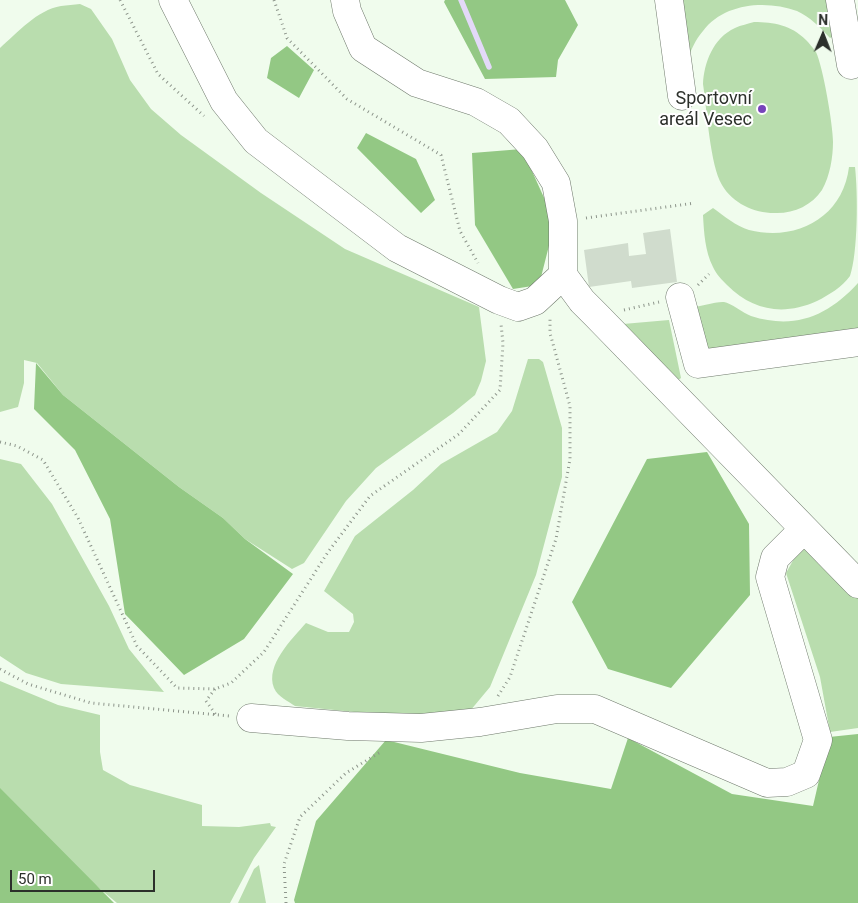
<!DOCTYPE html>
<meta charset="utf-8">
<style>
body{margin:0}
#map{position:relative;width:858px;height:903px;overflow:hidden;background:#f0fced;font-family:Roboto,sans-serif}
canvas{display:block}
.north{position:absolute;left:798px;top:10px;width:50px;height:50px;-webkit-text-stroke:4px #fff;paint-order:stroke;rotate:1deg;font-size:14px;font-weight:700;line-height:20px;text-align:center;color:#2c302b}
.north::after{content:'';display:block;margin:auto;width:18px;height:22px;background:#2c302b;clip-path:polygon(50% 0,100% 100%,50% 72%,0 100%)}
.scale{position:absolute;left:10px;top:870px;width:145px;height:22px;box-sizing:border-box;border:2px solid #2c302b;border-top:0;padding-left:6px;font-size:15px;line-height:18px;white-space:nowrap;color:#2c302b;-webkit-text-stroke:4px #fff;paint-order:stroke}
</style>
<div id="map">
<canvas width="858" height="903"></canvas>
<div class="north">N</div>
<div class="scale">50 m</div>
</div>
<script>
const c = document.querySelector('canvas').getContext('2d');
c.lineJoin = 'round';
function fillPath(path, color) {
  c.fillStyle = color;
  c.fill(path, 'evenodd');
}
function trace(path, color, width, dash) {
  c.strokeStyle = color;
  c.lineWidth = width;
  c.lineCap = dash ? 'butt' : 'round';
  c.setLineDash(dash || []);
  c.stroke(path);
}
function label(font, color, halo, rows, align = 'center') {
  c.font = font + ' Roboto,sans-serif';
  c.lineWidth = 4;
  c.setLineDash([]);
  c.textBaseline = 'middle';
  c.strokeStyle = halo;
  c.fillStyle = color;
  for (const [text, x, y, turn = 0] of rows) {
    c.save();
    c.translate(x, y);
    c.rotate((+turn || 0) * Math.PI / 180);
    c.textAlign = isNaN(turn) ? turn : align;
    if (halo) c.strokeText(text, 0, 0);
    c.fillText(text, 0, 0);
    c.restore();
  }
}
fillPath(new Path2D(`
 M 672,0 L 830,0 L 836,35 L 830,38 C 820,27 810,17 797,11 C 766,0 724,3 703,31 C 695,40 691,51 686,62 Z
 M 80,4 L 91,9 L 112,39 L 130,80 L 151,109 L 181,135 L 261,193 L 345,249 L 479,307 L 486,361 L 481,381 L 475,395 L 453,413 L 376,468 L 346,501 L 304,563 L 292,569 L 245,539 L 223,518 L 179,487 L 63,395 L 37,363 L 24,360 L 24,383 L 18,407 L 0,412 L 0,48 C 17,33 37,10 61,6 C 67,5 74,5 80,4 Z
 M 754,22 C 774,22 791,25 806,40 C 809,43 813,48 816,52 C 823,67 833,125 833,142 C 833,157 830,176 822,190 C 812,205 795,213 777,213 C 756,214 733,204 722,185 C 710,165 707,110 703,84 C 704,63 713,38 735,28 C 741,25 748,24 754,22 Z
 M 849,167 L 855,167 C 858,193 858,253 850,276 C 842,287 829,295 817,301 C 784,316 753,311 727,285 C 722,280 716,274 713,267 C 705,251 704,233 703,215 L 713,208 C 724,216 736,226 749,230 C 797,242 843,217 849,167 Z
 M 858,283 L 858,333 L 701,354 L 690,308 C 697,307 718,301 724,302 C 731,303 743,313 751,316 C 795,330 828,316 858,283 Z
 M 669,320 L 681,378 L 669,387 L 623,324 Z
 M 528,359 L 539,359 L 543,362 L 562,428 L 562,477 L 536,575 L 490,687 L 470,711 L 394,716 L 295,706 C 288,701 278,697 274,688 C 265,665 292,639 306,623 L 328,632 L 349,632 L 354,622 L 353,614 L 324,591 L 355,536 L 413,490 L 441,464 L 497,432 L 512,411 Z
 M 0,459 L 21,464 L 52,504 L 109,606 L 129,649 L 164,692 L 61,684 L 26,673 L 0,656 Z
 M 804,541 L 858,597 L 858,728 L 830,732 L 820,677 L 786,573 Z
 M 0,681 L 58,705 L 100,715 L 100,752 L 103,770 L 130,785 L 202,805 L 202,826 L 239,827 L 270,823 L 271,826 L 276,827 L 254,858 L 230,903 L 117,903 L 93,883 L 0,790 Z
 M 259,865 L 266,903 L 238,903 L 254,869 Z`), '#b9ddae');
fillPath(new Path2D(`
 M 445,0 L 565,0 L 578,25 L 558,60 L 556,77 L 485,79 L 444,2 Z
 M 287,46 L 314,70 L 299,98 L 267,78 L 271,58 Z
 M 366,133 L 416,159 L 435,200 L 421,213 L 357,148 Z
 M 522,149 L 555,222 L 539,285 L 513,289 L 475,225 L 472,153 Z
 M 36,363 L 63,395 L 179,487 L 223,518 L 245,539 L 293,574 L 244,639 L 184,675 L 125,614 L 110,519 L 75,450 L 34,409 Z
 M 707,452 L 749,524 L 750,595 L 671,688 L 608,669 L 572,602 L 647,459 Z
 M 858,734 L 858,903 L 295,903 L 294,900 L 316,821 L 386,740 L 520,773 L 611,789 L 628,738 L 732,794 L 813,806 L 829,737 Z
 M 0,788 L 114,903 L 0,903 Z`), '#93c884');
trace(new Path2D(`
 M 461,0 L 489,67`), '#e3d9f8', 5.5);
fillPath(new Path2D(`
 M 670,229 L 677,282 L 632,288 L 631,281 L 589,287 L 584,250 L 628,243 L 629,256 L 646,254 L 643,233 Z`), '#d0dccd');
const minor = new Path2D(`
 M 173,0 L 224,101 L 256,141 L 397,248 L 499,300 L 518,307 L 535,301 L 563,275
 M 345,0 L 347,11 L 363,48 L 417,83 L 476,102 L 509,121 L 535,149 L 556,183 L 563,221 L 563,275 L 582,301 L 596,315 L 858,584
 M 669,0 L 682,96
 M 840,0 L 851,65
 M 680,297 L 698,364 L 858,342
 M 251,718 L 348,726 L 421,728 L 480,722 L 557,709 L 595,709 L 767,783 L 787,782 L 806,774 L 818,740 L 770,577 L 775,558 L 804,529`);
trace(minor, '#6f796c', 29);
trace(new Path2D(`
 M 120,0 L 158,74 L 204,116
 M 274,0 L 287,38 L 347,99 L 441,155 L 460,231 L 478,263
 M 586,218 L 695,203
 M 698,285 L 709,274
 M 624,310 L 659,302
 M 0,442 L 17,446 L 43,460 L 78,518 L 137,646 L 177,688 L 215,689 L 231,683 L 264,652 L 328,552 L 370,496 L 459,434 L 500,390 L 503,343 L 501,324
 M 0,669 L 28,684 L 91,703 L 230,716
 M 215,689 L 206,701 L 216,715
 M 498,696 L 510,677 L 556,539 L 570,459 L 570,406 L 550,333 L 550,317
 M 286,903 L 284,864 L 300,817 L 346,773 L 382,751`), '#8d958b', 3, [1, 4]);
trace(minor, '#fff', 28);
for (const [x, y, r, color] of [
 [762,109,5,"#74b"]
]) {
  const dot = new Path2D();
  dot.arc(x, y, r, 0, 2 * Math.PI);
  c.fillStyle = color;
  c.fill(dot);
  trace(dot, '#fff', 2);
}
label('18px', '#2c302b', '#fff', [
 ["Sportovní",752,99],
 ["areál Vesec",752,120]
], 'right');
</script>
